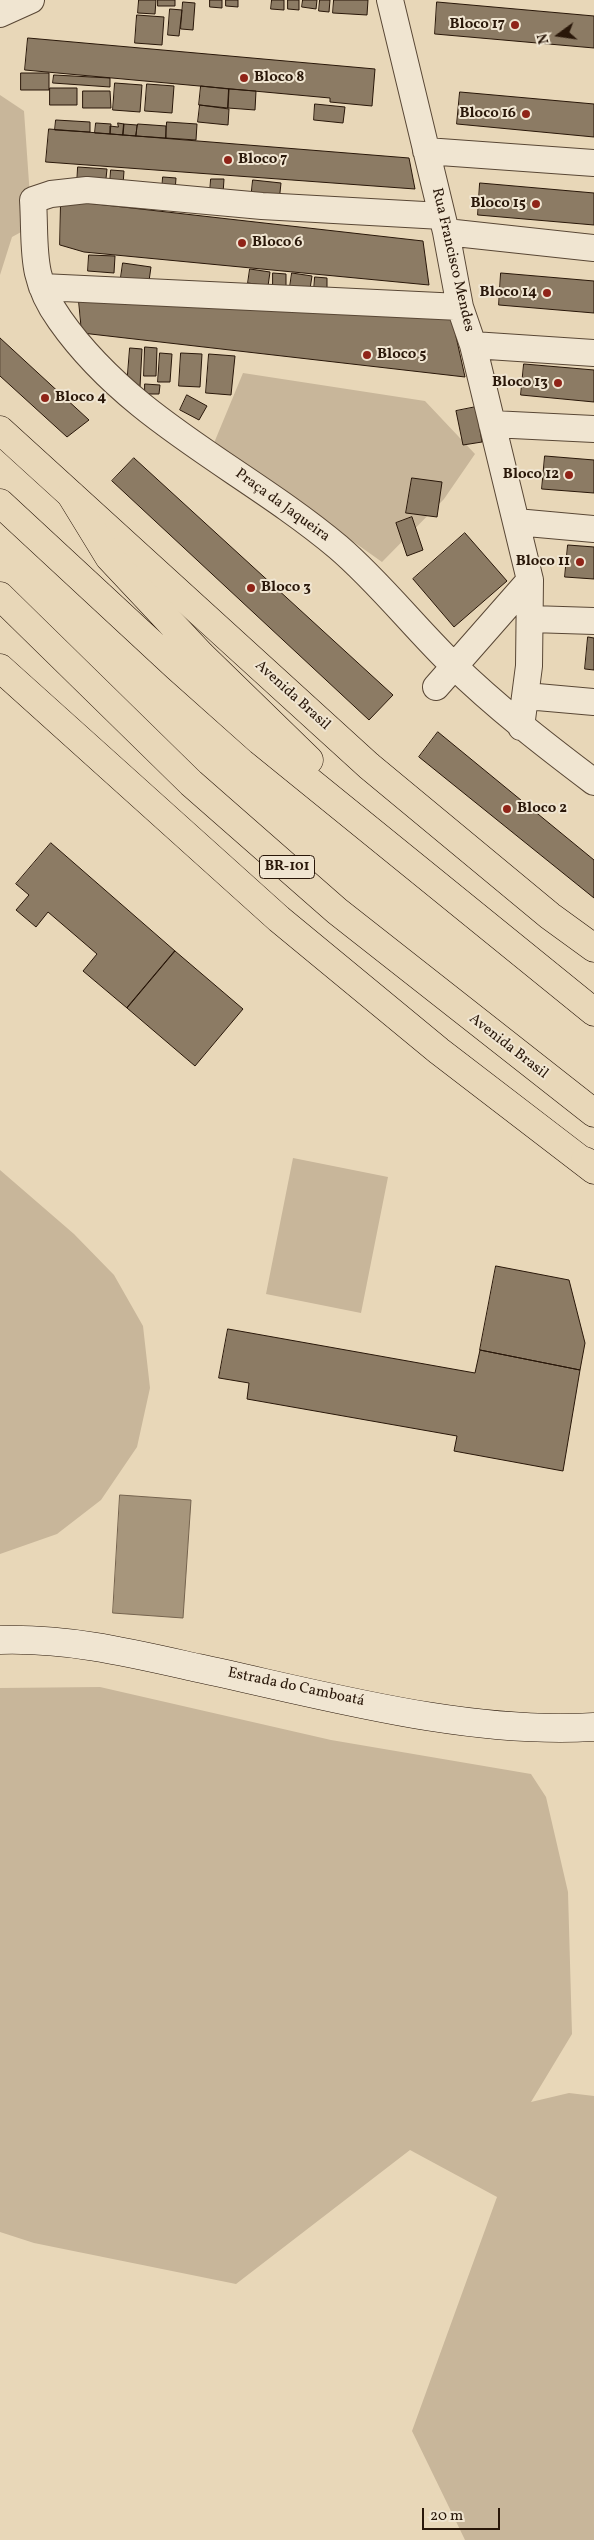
<!DOCTYPE html>
<meta charset="utf-8">
<style>
body{margin:0}
#map{position:relative;width:594px;height:2540px;overflow:hidden;background:#e8d7b8;font-family:Vollkorn,serif}
canvas{display:block}
.north{position:absolute;left:534px;top:10px;width:50px;height:50px;-webkit-text-stroke:4px #f0e5d1;paint-order:stroke;rotate:256deg;font-size:14px;font-weight:700;line-height:20px;text-align:center;color:#291709}
.north::after{content:'';display:block;margin:auto;width:18px;height:22px;background:#291709;clip-path:polygon(50% 0,100% 100%,50% 72%,0 100%)}
.scale{position:absolute;left:422px;top:2508px;width:78px;height:22px;box-sizing:border-box;border:2px solid #291709;border-top:0;padding-left:6px;font-size:15px;line-height:18px;white-space:nowrap;color:#291709;-webkit-text-stroke:4px #f0e5d1;paint-order:stroke}
</style>
<div id="map">
<canvas width="594" height="2540"></canvas>
<div class="north">N</div>
<div class="scale">20 m</div>
</div>
<script>
const c = document.querySelector('canvas').getContext('2d');
c.lineJoin = 'round';
function fillPath(path, color) {
  c.fillStyle = color;
  c.fill(path, 'evenodd');
}
function trace(path, color, width, dash) {
  c.strokeStyle = color;
  c.lineWidth = width;
  c.lineCap = dash ? 'butt' : 'round';
  c.setLineDash(dash || []);
  c.stroke(path);
}
function label(font, color, halo, rows, align = 'center') {
  c.font = font + ' Vollkorn,serif';
  c.lineWidth = 4;
  c.setLineDash([]);
  c.textBaseline = 'middle';
  c.strokeStyle = halo;
  c.fillStyle = color;
  for (const [text, x, y, turn = 0] of rows) {
    c.save();
    c.translate(x, y);
    c.rotate((+turn || 0) * Math.PI / 180);
    c.textAlign = isNaN(turn) ? turn : align;
    if (halo) c.strokeText(text, 0, 0);
    c.fillText(text, 0, 0);
    c.restore();
  }
}
fillPath(new Path2D(`
 M 0,95 L 24,111 L 32,226 L 12,237 L 0,275 Z
 M 243,373 L 425,401 L 475,454 L 444,499 L 382,562 L 214,443 Z
 M 293,1158 L 388,1177 L 361,1313 L 266,1294 Z
 M 0,1170 L 74,1234 L 114,1275 L 143,1326 L 150,1388 L 137,1447 L 101,1500 L 57,1534 L 0,1554 Z
 M 100,1687 L 331,1740 L 531,1774 L 546,1797 L 568,1892 L 572,2034 L 531,2102 L 569,2093 L 594,2096 L 594,2540 L 465,2540 L 412,2431 L 497,2197 L 410,2150 L 236,2284 L 34,2243 L 0,2232 L 0,1688 Z`), '#c8b69a');
const water = new Path2D(`
 M 120,1495 L 191,1500 L 183,1618 L 113,1613 Z`);
fillPath(water, '#a7967c');
trace(water, '#75634e', 1);
const building = new Path2D(`
 M 139,0 L 156,0 L 155,14 L 138,13 Z
 M 158,0 L 175,0 L 175,6 L 158,6 Z
 M 210,0 L 222,0 L 222,8 L 210,7 Z
 M 226,0 L 238,0 L 238,7 L 226,6 Z
 M 272,0 L 284,0 L 284,10 L 271,9 Z
 M 288,0 L 299,0 L 299,10 L 288,9 Z
 M 303,0 L 317,0 L 316,9 L 302,7 Z
 M 320,0 L 330,0 L 329,12 L 319,11 Z
 M 334,0 L 368,0 L 367,15 L 333,13 Z
 M 183,2 L 195,3 L 193,30 L 181,29 Z
 M 437,2 L 594,16 L 594,48 L 435,34 Z
 M 170,9 L 182,10 L 179,36 L 168,35 Z
 M 137,15 L 164,17 L 162,45 L 135,43 Z
 M 28,38 L 375,69 L 372,106 L 330,102 L 330,98 L 25,70 Z
 M 21,73 L 49,73 L 49,90 L 21,90 Z
 M 54,75 L 110,78 L 110,87 L 53,83 Z
 M 115,83 L 142,85 L 140,112 L 113,110 Z
 M 147,84 L 174,86 L 172,113 L 145,111 Z
 M 201,86 L 229,89 L 228,108 L 199,105 Z
 M 50,88 L 77,88 L 77,105 L 50,105 Z
 M 229,89 L 256,91 L 255,110 L 228,108 Z
 M 83,91 L 110,91 L 111,108 L 83,108 Z
 M 460,92 L 594,104 L 594,137 L 457,124 Z
 M 315,104 L 345,107 L 343,123 L 314,120 Z
 M 200,105 L 229,109 L 228,125 L 198,122 Z
 M 56,120 L 90,122 L 90,132 L 55,130 Z
 M 167,122 L 197,124 L 196,140 L 166,138 Z
 M 96,123 L 111,124 L 110,134 L 95,133 Z
 M 118,123 L 124,124 L 123,135 L 110,134 L 110,126 L 118,127 Z
 M 124,124 L 137,125 L 136,136 L 123,135 Z
 M 138,124 L 166,126 L 166,138 L 136,136 Z
 M 49,129 L 409,158 L 415,189 L 46,162 Z
 M 78,167 L 107,169 L 105,188 L 77,185 Z
 M 111,170 L 124,171 L 123,185 L 110,184 Z
 M 163,177 L 176,178 L 175,192 L 162,191 Z
 M 211,179 L 224,179 L 223,194 L 210,193 Z
 M 253,180 L 281,183 L 279,202 L 251,199 Z
 M 480,183 L 594,193 L 594,225 L 478,215 Z
 M 61,200 L 423,241 L 429,285 L 84,252 L 60,245 Z
 M 89,255 L 115,256 L 114,273 L 88,271 Z
 M 123,263 L 151,267 L 148,288 L 120,284 Z
 M 250,269 L 270,272 L 268,286 L 248,283 Z
 M 273,273 L 286,274 L 286,288 L 273,287 Z
 M 292,273 L 312,276 L 310,289 L 290,287 Z
 M 501,273 L 594,281 L 594,313 L 499,305 Z
 M 315,277 L 327,278 L 327,292 L 314,291 Z
 M 78,291 L 451,314 L 465,377 L 82,333 Z
 M 0,338 L 89,420 L 67,437 L 0,376 Z
 M 145,347 L 157,348 L 156,376 L 144,376 Z
 M 130,348 L 142,349 L 140,387 L 127,386 Z
 M 160,353 L 172,354 L 170,382 L 158,382 Z
 M 181,353 L 202,354 L 200,387 L 179,386 Z
 M 209,354 L 235,356 L 231,395 L 206,393 Z
 M 524,364 L 594,370 L 594,402 L 521,395 Z
 M 145,384 L 160,385 L 159,394 L 145,394 Z
 M 187,395 L 207,406 L 199,420 L 180,410 Z
 M 476,407 L 482,442 L 463,445 L 456,411 Z
 M 545,456 L 594,460 L 594,493 L 542,489 Z
 M 134,458 L 393,695 L 369,720 L 112,481 Z
 M 412,478 L 442,482 L 437,517 L 406,513 Z
 M 412,517 L 423,550 L 407,556 L 396,523 Z
 M 465,533 L 507,581 L 454,627 L 413,579 Z
 M 568,545 L 594,547 L 594,579 L 565,577 Z
 M 588,637 L 594,638 L 594,670 L 585,669 Z
 M 438,732 L 594,860 L 594,898 L 419,757 Z
 M 51,843 L 175,951 L 127,1008 L 83,971 L 97,954 L 48,912 L 36,927 L 16,910 L 29,895 L 16,884 Z
 M 175,951 L 243,1009 L 195,1066 L 127,1008 Z
 M 496,1266 L 569,1280 L 585,1343 L 580,1370 L 480,1350 Z
 M 228,1329 L 475,1373 L 480,1350 L 580,1370 L 563,1471 L 454,1451 L 457,1436 L 247,1399 L 249,1383 L 219,1378 Z`);
fillPath(building, '#8c7b64');
trace(building, '#291709', 1);
const minor = new Path2D(`
 M 390,0 L 446,232 L 460,307 L 473,345 L 530,580 L 529,666 L 521,727
 M 0,14 L 31,0
 M 426,151 L 594,163
 M 442,216 L 262,206 L 87,190 L 51,194 L 33,200 C 36,248 29,277 60,320 C 131,421 245,469 338,547 C 379,582 413,626 452,664 C 496,707 545,745 594,782
 M 446,232 L 594,248
 M 42,287 L 460,307
 M 473,345 L 594,353
 M 492,424 L 594,429
 M 516,522 L 594,529
 M 531,619 L 594,621
 M 436,687 L 530,580
 M 526,696 L 594,702`);
const secondary = new Path2D(`
 M 0,1640 C 70,1638 131,1653 198,1668 C 324,1695 465,1735 594,1727`);
const primary = new Path2D(`
 M 0,430 L 369,766 L 550,916 L 594,948
 M 0,668 L 279,919 L 439,1051 L 594,1170`);
const motorway = new Path2D(`
 M 71,495 L 109,557 L 201,655 L 309,760
 M 0,503 L 177,667 L 260,741 L 594,1012
 M 0,596 L 191,783 L 337,911 L 594,1113
 M 585,1161 L 594,1166`);
trace(minor, '#594735', 28);
trace(secondary, '#291709', 29);
trace(primary, '#291709', 29);
trace(motorway, '#291709', 29);
trace(minor, '#f0e5d1', 26);
trace(secondary, '#f0e5d1', 28);
trace(primary, '#e8d7b8', 28);
trace(motorway, '#e8d7b8', 28);
for (const [x, y, r, color] of [
 [515,25,5,"#8f2418"],
 [244,78,5,"#8f2418"],
 [526,114,5,"#8f2418"],
 [228,160,5,"#8f2418"],
 [536,204,5,"#8f2418"],
 [242,243,5,"#8f2418"],
 [547,293,5,"#8f2418"],
 [367,355,5,"#8f2418"],
 [558,383,5,"#8f2418"],
 [45,398,5,"#8f2418"],
 [569,475,5,"#8f2418"],
 [580,562,5,"#8f2418"],
 [251,588,5,"#8f2418"],
 [507,809,5,"#8f2418"]
]) {
  const dot = new Path2D();
  dot.arc(x, y, r, 0, 2 * Math.PI);
  c.fillStyle = color;
  c.fill(dot);
  trace(dot, '#f0e5d1', 2);
}
for (const [x, y, w] of [
 [287,867,55]
]) {
  const box = new Path2D();
  box.roundRect(x - w / 2, y - 11.5, w, 23, 4);
  c.fillStyle = '#f0e5d1';
  c.fill(box);
  trace(box, '#291709', 1);
}
label('bold 14px', '#291709', null, [
 ["BR-101",287,867]
]);
label('bold 15px', '#291709', '#f0e5d1', [
 ["Bloco 17",505,25],
 ["Bloco 8",254,78,"left"],
 ["Bloco 16",516,114],
 ["Bloco 7",238,160,"left"],
 ["Bloco 15",526,204],
 ["Bloco 6",252,243,"left"],
 ["Bloco 14",537,293],
 ["Bloco 5",377,355,"left"],
 ["Bloco 13",548,383],
 ["Bloco 4",55,398,"left"],
 ["Bloco 12",559,475],
 ["Bloco 11",570,562],
 ["Bloco 3",261,588,"left"],
 ["Bloco 2",517,809,"left"]
], 'right');
label('15px', '#291709', '#f0e5d1', [
 ["Rua Francisco Mendes",452,260,77],
 ["Praça da Jaqueira",282,506,36],
 ["Avenida Brasil",292,696,42],
 ["Avenida Brasil",508,1047,38],
 ["Estrada do Camboatá",296,1688,12]
]);
</script>
